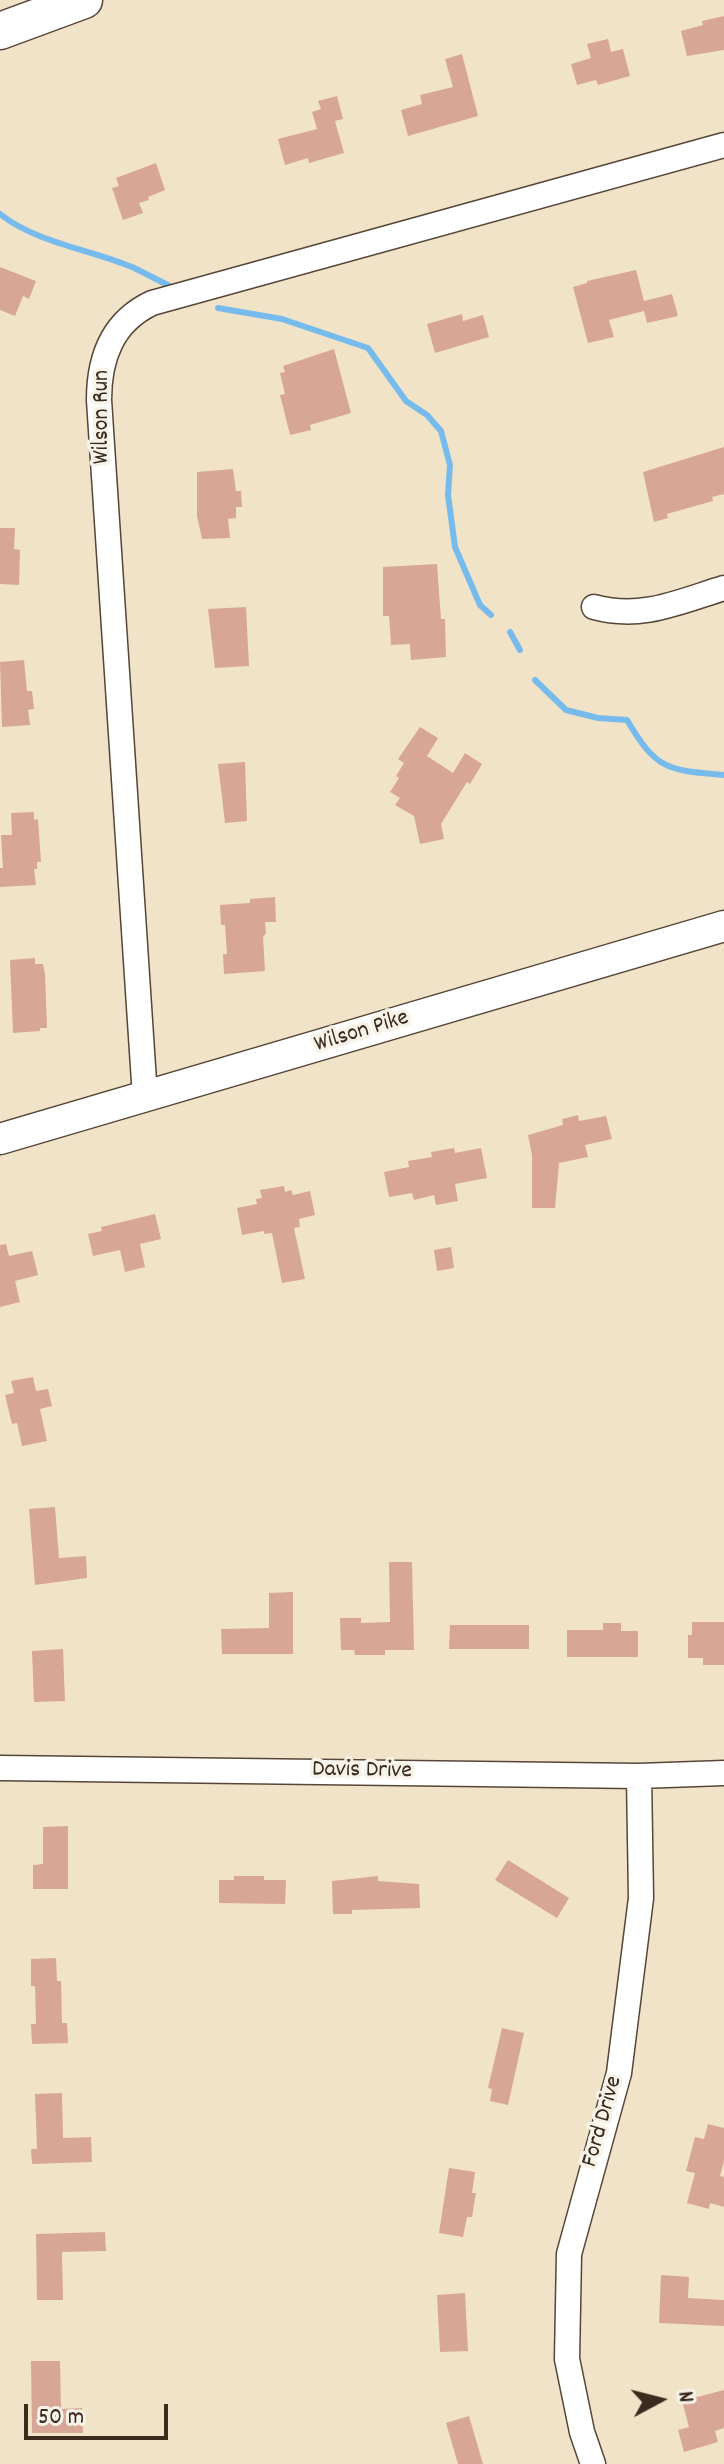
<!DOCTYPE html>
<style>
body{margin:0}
#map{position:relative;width:724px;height:2464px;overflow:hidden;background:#f1e3c8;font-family:Dekko,sans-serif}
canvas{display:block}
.north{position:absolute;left:620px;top:2360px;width:80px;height:80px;-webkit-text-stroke:6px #f7f3e8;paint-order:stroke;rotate:83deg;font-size:22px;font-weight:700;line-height:32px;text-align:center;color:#3b2a1e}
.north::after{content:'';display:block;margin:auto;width:28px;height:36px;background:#3b2a1e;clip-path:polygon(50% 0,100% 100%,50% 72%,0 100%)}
.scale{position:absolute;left:24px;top:2404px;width:144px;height:36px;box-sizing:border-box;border:4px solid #3b2a1e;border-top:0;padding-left:10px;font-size:24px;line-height:28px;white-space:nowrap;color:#3b2a1e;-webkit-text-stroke:6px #f7f3e8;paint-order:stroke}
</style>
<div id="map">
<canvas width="724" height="2464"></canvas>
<div class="north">N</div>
<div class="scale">50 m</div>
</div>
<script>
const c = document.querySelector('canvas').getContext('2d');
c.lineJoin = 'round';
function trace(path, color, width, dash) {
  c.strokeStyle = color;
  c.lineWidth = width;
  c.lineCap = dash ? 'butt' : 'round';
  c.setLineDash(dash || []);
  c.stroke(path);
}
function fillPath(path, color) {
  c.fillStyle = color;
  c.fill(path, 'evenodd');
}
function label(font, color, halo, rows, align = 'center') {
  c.font = font + ' Dekko,sans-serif';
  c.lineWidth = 7;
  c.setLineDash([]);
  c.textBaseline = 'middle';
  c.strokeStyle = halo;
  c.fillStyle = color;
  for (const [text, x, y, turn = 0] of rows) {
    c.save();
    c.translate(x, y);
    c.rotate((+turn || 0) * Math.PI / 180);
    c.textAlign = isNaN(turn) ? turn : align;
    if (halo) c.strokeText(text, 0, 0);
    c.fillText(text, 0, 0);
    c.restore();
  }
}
trace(new Path2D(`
 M 0,214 C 37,243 89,249 132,267 C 147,274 161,282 176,289
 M 218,308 L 282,319 L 368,348 L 406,401 L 427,415 L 441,431 L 450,465 L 448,495 L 455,547 L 480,605 L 491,615
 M 510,632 L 520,650
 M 535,680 L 566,710 L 598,718 L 627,720 C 657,771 668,770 724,775`), '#77bbed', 6);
fillPath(new Path2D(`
 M 724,16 L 724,50 L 687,56 L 681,31 L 703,25 L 702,21 Z
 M 608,39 L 611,52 L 623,49 L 630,76 L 598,85 L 596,80 L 577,85 L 571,64 L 591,58 L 587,44 Z
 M 462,54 L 478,116 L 408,136 L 401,110 L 422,104 L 420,95 L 453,87 L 445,59 Z
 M 337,96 L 343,119 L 335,121 L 344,153 L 309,163 L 308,158 L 285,165 L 278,139 L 317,129 L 312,112 L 321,109 L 318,101 Z
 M 156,163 L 165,190 L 148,197 L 149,200 L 139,203 L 143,213 L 123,220 L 112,188 L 119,186 L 116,178 Z
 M 0,267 L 36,281 L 29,299 L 23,296 L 15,316 L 0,310 Z
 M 636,270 L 644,301 L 672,294 L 678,316 L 647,323 L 644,311 L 609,320 L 614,337 L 588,343 L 573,287 L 587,283 L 587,281 Z
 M 462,314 L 463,321 L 483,315 L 489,337 L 435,353 L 427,324 Z
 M 334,349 L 351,413 L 310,425 L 311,430 L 290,435 L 280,395 L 285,394 L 280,373 L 285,372 L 283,366 Z
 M 724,447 L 724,494 L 712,497 L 713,501 L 667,514 L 668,518 L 654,522 L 643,472 Z
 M 233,469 L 236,491 L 241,491 L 242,507 L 236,507 L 236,518 L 228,519 L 230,538 L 202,539 L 197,516 L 197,472 Z
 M 0,528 L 15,528 L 14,549 L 20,550 L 19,585 L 0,584 Z
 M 437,564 L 441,619 L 445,619 L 446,657 L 411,660 L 410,644 L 391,645 L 389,616 L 383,616 L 383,567 Z
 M 246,607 L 249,666 L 215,668 L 208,609 Z
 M 24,660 L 27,691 L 32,691 L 34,709 L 28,710 L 30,725 L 2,727 L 0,662 Z
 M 420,727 L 438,738 L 427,756 L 453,773 L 465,753 L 482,764 L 470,784 L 467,782 L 441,824 L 444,839 L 420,844 L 414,816 L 395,805 L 400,798 L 390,792 L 399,778 L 396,776 L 404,763 L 398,759 Z
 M 245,762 L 247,821 L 225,823 L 218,764 Z
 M 34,812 L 34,820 L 38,819 L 41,862 L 37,862 L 37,869 L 34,869 L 36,885 L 0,887 L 0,868 L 3,868 L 1,835 L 12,835 L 11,813 Z
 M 275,897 L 276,922 L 265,922 L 266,933 L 263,937 L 265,971 L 224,974 L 223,954 L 227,954 L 225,925 L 221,925 L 220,905 L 250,903 L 250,899 Z
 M 35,958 L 35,964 L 43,964 L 45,974 L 47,1028 L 40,1028 L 40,1031 L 13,1033 L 10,960 Z
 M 578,1115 L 579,1121 L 606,1116 L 612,1139 L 585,1145 L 588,1157 L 559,1163 L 555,1208 L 532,1208 L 532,1155 L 528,1135 L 563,1125 L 562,1119 Z
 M 454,1148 L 455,1153 L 481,1148 L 487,1178 L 455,1184 L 458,1201 L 436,1205 L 434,1195 L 414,1200 L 412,1193 L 389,1197 L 384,1172 L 409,1167 L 408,1161 L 432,1157 L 431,1152 Z
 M 284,1186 L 285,1192 L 291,1190 L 293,1195 L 310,1191 L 315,1215 L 299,1219 L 300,1227 L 294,1228 L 305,1279 L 282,1283 L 272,1233 L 264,1234 L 264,1231 L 242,1235 L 237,1208 L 257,1204 L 256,1199 L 262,1198 L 260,1190 Z
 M 155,1214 L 161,1239 L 140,1244 L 145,1267 L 125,1272 L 120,1250 L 93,1256 L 88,1234 L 102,1231 L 101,1227 Z
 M 6,1244 L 9,1256 L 32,1251 L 38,1275 L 15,1281 L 20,1302 L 0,1307 L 0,1245 Z
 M 451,1247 L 454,1268 L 437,1271 L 434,1250 Z
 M 33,1377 L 36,1391 L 48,1389 L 52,1406 L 40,1409 L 47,1441 L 22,1446 L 17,1423 L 12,1424 L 5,1395 L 14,1393 L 11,1381 Z
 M 55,1507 L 59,1558 L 86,1556 L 87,1578 L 35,1585 L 29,1509 Z
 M 389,1562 L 412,1562 L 414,1650 L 385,1650 L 385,1655 L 355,1655 L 354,1650 L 341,1650 L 340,1618 L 361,1618 L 361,1623 L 390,1622 Z
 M 293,1592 L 293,1654 L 222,1654 L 221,1629 L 269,1628 L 269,1593 Z
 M 692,1622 L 724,1622 L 724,1665 L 703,1665 L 703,1658 L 688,1658 L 688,1635 L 692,1635 Z
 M 603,1623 L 621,1623 L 621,1631 L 638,1631 L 638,1657 L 567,1657 L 567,1630 L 603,1630 Z
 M 450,1625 L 529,1625 L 529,1649 L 449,1649 Z
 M 63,1649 L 65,1701 L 34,1702 L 32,1651 Z
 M 68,1826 L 68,1889 L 33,1889 L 33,1865 L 43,1864 L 43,1827 Z
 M 508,1860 L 569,1898 L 557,1918 L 495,1880 Z
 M 234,1876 L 264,1876 L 264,1880 L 286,1880 L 285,1904 L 219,1903 L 219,1880 L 234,1880 Z
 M 378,1876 L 378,1881 L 419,1884 L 420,1908 L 352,1910 L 352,1914 L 333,1914 L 332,1881 Z
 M 56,1958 L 57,1981 L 61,1981 L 62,2023 L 67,2023 L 68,2043 L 32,2044 L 31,2024 L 36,2024 L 35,1986 L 31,1986 L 31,1959 Z
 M 502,2028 L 524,2033 L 508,2105 L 490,2101 L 492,2089 L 488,2088 Z
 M 62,2093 L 63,2138 L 91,2137 L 92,2162 L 32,2164 L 31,2149 L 37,2149 L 35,2094 Z
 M 708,2124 L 724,2128 L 724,2161 L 720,2176 L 724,2177 L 724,2207 L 710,2203 L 709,2209 L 687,2203 L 695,2173 L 686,2171 L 695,2137 L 704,2139 Z
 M 449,2168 L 475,2172 L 472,2193 L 476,2193 L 472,2217 L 467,2217 L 463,2237 L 439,2233 Z
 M 105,2232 L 106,2251 L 62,2252 L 63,2300 L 37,2300 L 36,2234 Z
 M 661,2275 L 689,2277 L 688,2298 L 724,2300 L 724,2326 L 659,2323 Z
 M 465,2293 L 468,2351 L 440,2352 L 437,2295 Z
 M 31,2361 L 60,2361 L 61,2409 L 82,2408 L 83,2433 L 32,2433 Z
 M 724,2390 L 724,2428 L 715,2431 L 718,2442 L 684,2452 L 678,2430 L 689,2427 L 682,2401 Z
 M 469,2416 L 483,2464 L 458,2464 L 446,2423 Z`), '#d8a697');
const minor = new Path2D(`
 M 594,607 C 642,620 678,602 724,588
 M 145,1097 L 99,400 C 99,358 112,322 152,303 L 724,145
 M 0,1768 L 639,1776 L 724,1773
 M 593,2464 L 582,2432 L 567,2359 L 569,2254 L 619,2073 L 641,1898 L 639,1776`);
const major = new Path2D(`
 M 0,1139 L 724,926`);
const highway = new Path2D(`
 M 0,31 L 84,0`);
trace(minor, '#564638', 27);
trace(major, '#564638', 33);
trace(highway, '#564638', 39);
trace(minor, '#fff', 24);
trace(major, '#fff', 30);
trace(highway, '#fff', 36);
label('24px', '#3b2a1e', '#f7f3e8', [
 ["Wilson Run",104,417,-90],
 ["Wilson Pike",362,1033,-17],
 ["Davis Drive",362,1772,1],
 ["Ford Drive",604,2122,-74]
]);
</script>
